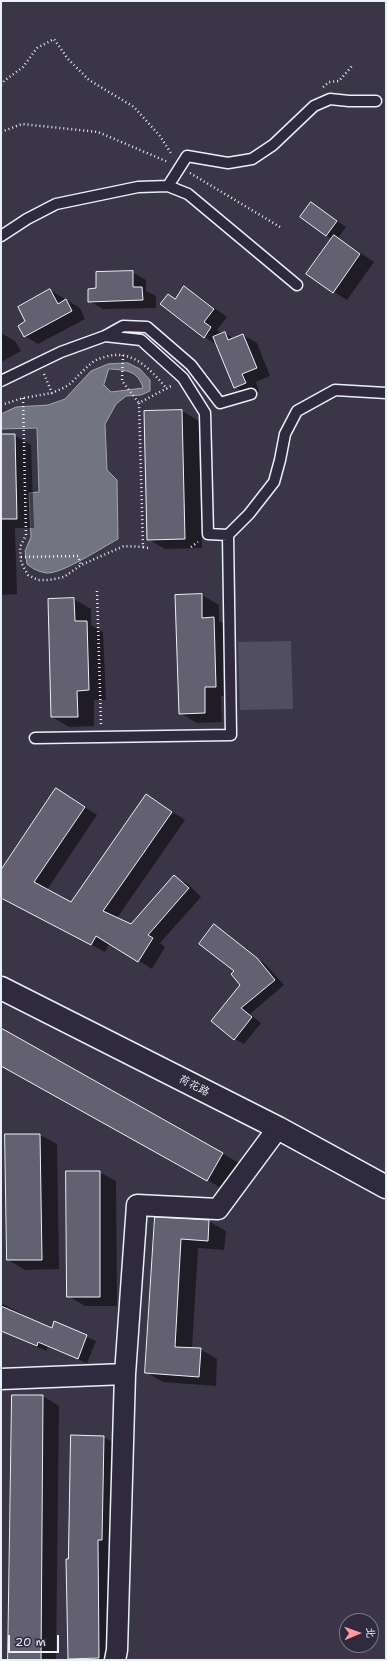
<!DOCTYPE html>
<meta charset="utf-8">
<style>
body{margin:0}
#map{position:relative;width:387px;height:1661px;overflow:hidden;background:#3a3648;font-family:"Shantell Sans","LXGW WenKai TC",sans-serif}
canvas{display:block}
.frame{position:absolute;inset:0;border:2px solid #e8f1f8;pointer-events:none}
.north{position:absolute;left:339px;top:1613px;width:40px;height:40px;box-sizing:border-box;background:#2f2a3d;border:1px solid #797a88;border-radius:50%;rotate:88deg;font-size:11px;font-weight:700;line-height:16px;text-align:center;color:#e8f1f8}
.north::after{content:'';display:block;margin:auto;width:14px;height:18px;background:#ff9aa2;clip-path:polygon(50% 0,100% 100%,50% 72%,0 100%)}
.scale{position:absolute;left:8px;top:1635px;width:51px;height:18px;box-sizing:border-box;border:2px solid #e8f1f8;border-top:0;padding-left:5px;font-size:12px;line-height:14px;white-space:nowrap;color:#e8f1f8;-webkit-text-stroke:3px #2f2a3d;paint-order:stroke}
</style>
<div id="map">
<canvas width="387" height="1661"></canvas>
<div class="frame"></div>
<div class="north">北</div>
<div class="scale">20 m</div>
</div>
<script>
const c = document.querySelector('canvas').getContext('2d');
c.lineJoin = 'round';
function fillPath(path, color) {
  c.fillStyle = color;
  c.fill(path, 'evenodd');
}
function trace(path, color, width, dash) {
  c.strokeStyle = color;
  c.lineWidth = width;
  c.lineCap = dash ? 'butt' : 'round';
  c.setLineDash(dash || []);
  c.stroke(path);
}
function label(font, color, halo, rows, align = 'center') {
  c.font = font + ' "Shantell Sans","LXGW WenKai TC",sans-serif';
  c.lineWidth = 3;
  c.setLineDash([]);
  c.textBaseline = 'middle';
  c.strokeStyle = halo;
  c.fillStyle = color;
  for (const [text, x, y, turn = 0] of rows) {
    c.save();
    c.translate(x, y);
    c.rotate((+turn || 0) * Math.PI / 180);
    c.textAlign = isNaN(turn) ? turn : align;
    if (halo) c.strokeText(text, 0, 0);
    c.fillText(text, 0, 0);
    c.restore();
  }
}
fillPath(new Path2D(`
 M 291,641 L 293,709 L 240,710 L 238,642 Z`), '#504e5f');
const water = new Path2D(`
 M 128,363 L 140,369 L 150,380 L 150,391 L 141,395 L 126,396 L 116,404 L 105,424 L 107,470 L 117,480 L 118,539 C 103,547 62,574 47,573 C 39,572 33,569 27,564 L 25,551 L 31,537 L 29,493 L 39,492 L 37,428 L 1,429 L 1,414 L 16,407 L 48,405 L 65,399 L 91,371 L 108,364 ZM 109,369 C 125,370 138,370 143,388 L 111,392 L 104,385 Z`);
fillPath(water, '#737482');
trace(water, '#a2a6b1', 1);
fillPath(new Path2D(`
 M 312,203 L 346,227 L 338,238 L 374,262 L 347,300 L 334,292 L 332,239 L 326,235 Z
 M 132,272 L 146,280 L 146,291 L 156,296 L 156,308 L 103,309 L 89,301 Z
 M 185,288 L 198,296 L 227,317 L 217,330 L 223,334 L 225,333 L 234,339 L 243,335 L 257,343 L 270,376 L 256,382 L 259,391 L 248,395 L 235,387 L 216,344 L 204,337 L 176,300 Z
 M 50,290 L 80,308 L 85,319 L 38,344 L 25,336 Z
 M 1,333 L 15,341 L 21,351 L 1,362 Z
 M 182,411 L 199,421 L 202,548 L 165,549 L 148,539 Z
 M 1,435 L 14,435 L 31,445 L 34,528 L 15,528 L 17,594 L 1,595 Z
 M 202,595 L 219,605 L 219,621 L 231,628 L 233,696 L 221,696 L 222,722 L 197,723 L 180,713 Z
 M 74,599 L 91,609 L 91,625 L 103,632 L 106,700 L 94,700 L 94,726 L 69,727 L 52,717 Z
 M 57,789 L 97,815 L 47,890 L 71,903 L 147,795 L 185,820 L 117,918 L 131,925 L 175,877 L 188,884 L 201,897 L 160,943 L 165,947 L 152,969 L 110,943 L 105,952 L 1,898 L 1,866 L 4,867 Z
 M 214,926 L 223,931 L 266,965 L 284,985 L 250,1014 L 261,1023 L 244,1044 L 235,1039 L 241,985 Z
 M 1,1029 L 239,1163 L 225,1190 L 1,1065 Z
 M 40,1135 L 57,1144 L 59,1269 L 25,1270 L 8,1260 Z
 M 99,1172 L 116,1181 L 117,1306 L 85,1306 L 68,1296 Z
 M 156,1218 L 208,1221 L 226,1231 L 224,1250 L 198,1248 L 192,1349 L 200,1349 L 217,1359 L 216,1386 L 163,1382 L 146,1372 Z
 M 1,1303 L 22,1314 L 22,1316 L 52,1329 L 55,1322 L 96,1341 L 87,1363 L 48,1347 L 46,1351 L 1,1331 Z
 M 43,1396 L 59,1406 L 56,1660 L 9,1660 Z
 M 72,1436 L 104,1437 L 118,1445 L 113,1660 L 71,1660 L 69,1659 Z`), '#0007');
const building = new Path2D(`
 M 311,202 L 337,221 L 326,236 L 300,217 Z
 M 334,235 L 360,254 L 333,293 L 306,274 Z
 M 133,271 L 133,287 L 142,287 L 143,300 L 88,302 L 88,289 L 96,288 L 96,272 Z
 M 184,286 L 214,309 L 204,322 L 211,327 L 204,338 L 160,304 L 168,294 L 175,299 Z
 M 50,289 L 58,304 L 66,299 L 72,311 L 24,337 L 18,326 L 25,321 L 18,307 Z
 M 225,332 L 228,340 L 243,334 L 257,368 L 242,374 L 246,383 L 234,388 L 213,337 Z
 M 182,410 L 185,539 L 147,540 L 144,411 Z
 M 1,434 L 15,434 L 17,519 L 1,519 Z
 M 202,594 L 202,618 L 214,617 L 216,687 L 205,687 L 205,713 L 179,714 L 175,595 Z
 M 74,598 L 75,621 L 87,621 L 89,690 L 77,691 L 78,717 L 51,717 L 48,599 Z
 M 56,788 L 85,807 L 34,882 L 71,902 L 146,794 L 172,812 L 103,911 L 131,924 L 174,875 L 189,888 L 148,935 L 153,938 L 138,962 L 96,936 L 91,945 L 1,898 L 1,870 Z
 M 214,924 L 257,958 L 275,980 L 241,1008 L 252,1017 L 234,1040 L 211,1021 L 240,985 L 231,974 L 234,971 L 199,944 Z
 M 1,1028 L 223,1153 L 207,1181 L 1,1066 Z
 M 5,1134 L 40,1134 L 42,1260 L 7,1260 Z
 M 66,1171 L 100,1171 L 100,1297 L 67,1297 Z
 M 155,1217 L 209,1220 L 208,1241 L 181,1239 L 175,1347 L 201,1348 L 199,1377 L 145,1373 Z
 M 1,1306 L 52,1328 L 54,1321 L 87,1335 L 78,1359 L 38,1342 L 37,1346 L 1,1331 Z
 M 12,1395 L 43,1395 L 41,1660 L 8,1660 Z
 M 71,1435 L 104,1436 L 102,1540 L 98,1540 L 99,1658 L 68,1659 L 66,1559 L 68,1559 Z`);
fillPath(building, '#636171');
trace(building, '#e8f1f8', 1);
const lane = new Path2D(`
 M 168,186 L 187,156 L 228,163 L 252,159 L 273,145 L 314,106 L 330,99 L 349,101 L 376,101
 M 1,236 L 27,219 L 56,204 L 138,187 L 168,186 L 188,194 L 297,285
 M 1,381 L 61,352 L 105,336 L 123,326 L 147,327 L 191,365 L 220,403 L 251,394
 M 228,535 L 249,514 L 274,482 L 280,460 L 285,434 L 297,411 L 335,390 L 386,393
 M 35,738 L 231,735 L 228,535 L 208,534 L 205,413 L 183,378 L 141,340 L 105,336`);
const street = new Path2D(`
 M 1,1379 L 125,1374 L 137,1205 L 218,1209 L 278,1128
 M 115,1660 L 117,1650 L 125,1374`);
const secondary = new Path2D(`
 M 1,988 L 278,1128 L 386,1187`);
trace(lane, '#e8f1f8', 13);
trace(street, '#e8f1f8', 23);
trace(secondary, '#e8f1f8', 25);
trace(new Path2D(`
 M 1,85 L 4,81 L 23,67 L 37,48 L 54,39 L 68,59 L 89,80 L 134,107 L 160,136 L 172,155
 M 323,87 L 329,82 L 339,81 L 352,66
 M 1,132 L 22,124 L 98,132 L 168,162
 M 190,173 L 280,227
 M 123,355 L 122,381 L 139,403
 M 44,374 L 52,393 C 58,390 68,387 73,381 C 80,374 85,368 93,362 C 97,359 101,358 105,357 C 132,348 151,370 167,389
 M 23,398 L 26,535 L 20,547 L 21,562 L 28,575 L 38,580 L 49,580 L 64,577 L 81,565 L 124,546 L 143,547
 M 1,405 L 23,398 L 52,393
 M 191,547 L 198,542
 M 148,548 L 143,547 L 139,403 L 173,385
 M 21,557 L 78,556 L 81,565
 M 97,591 L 101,725`), '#e8f1f8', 2.5, [1, 3]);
trace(lane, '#2f2a3d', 10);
trace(street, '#2f2a3d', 20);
trace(secondary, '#2f2a3d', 22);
label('11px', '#e8f1f8', '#2f2a3d', [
 ["荷花路",194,1086,27]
]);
</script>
